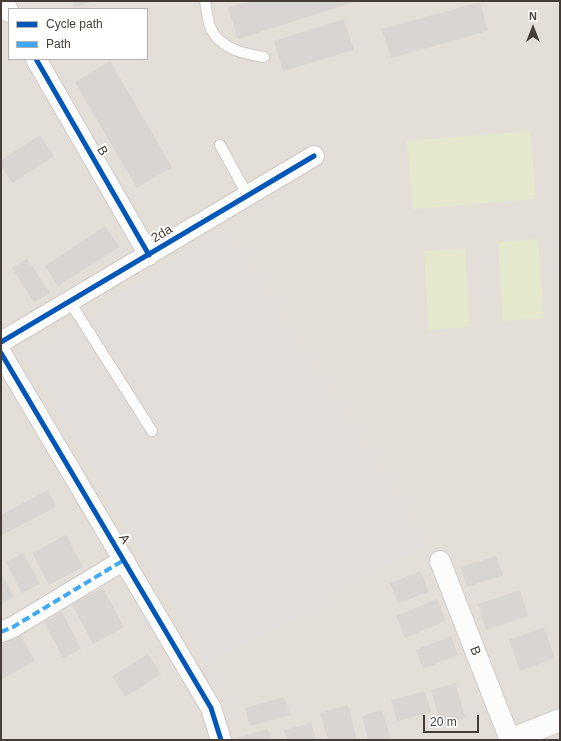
<!DOCTYPE html>
<style>
body{margin:0}
#map{position:relative;width:561px;height:741px;overflow:hidden;background:#f1eeeb;font-family:Arial,sans-serif}
canvas{display:block}
.frame{position:absolute;inset:0;border:2px solid #463d38;pointer-events:none}
.legend{position:absolute;left:8px;top:8px;width:140px;height:52px;box-sizing:border-box;background:#fff;border:1px solid #b5b1af;margin:0;padding:5px 7px;list-style:none;font-size:12px;color:#463d38}
.legend li{display:flex;align-items:center;gap:8px;height:20px}
.legend b{width:20px;border:1px solid #b5b1af}
.north{position:absolute;left:513px;top:8px;width:40px;height:40px;-webkit-text-stroke:3px #fff;paint-order:stroke;rotate:0deg;font-size:11px;font-weight:700;line-height:16px;text-align:center;color:#463d38}
.north::after{content:'';display:block;margin:auto;width:14px;height:18px;background:#463d38;clip-path:polygon(50% 0,100% 100%,50% 72%,0 100%)}
.scale{position:absolute;left:423px;top:715px;width:56px;height:18px;box-sizing:border-box;border:2px solid #463d38;border-top:0;padding-left:5px;font-size:12px;line-height:14px;white-space:nowrap;color:#463d38;-webkit-text-stroke:3px #fff;paint-order:stroke}
</style>
<div id="map">
<canvas width="561" height="741"></canvas>
<div class="frame"></div>
<ul class="legend">
<li><b style="height:5px;background:#0057b8"></b>Cycle path</li>
<li><b style="height:5px;background:#3fa9f5"></b>Path</li>
</ul>
<div class="north">N</div>
<div class="scale">20 m</div>
</div>
<script>
const c = document.querySelector('canvas').getContext('2d');
c.lineJoin = 'round';
function fillPath(path, color) {
  c.fillStyle = color;
  c.fill(path, 'evenodd');
}
function trace(path, color, width, dash) {
  c.strokeStyle = color;
  c.lineWidth = width;
  c.lineCap = dash ? 'butt' : 'round';
  c.setLineDash(dash || []);
  c.stroke(path);
}
function label(font, color, halo, rows, align = 'center') {
  c.font = font + ' Arial,sans-serif';
  c.lineWidth = 4;
  c.setLineDash([]);
  c.textBaseline = 'middle';
  c.strokeStyle = halo;
  c.fillStyle = color;
  for (const [text, x, y, turn = 0] of rows) {
    c.save();
    c.translate(x, y);
    c.rotate((+turn || 0) * Math.PI / 180);
    c.textAlign = isNaN(turn) ? turn : align;
    if (halo) c.strokeText(text, 0, 0);
    c.fillText(text, 0, 0);
    c.restore();
  }
}
fillPath(new Path2D(`
 M 1,1 L 560,1 L 560,740 L 1,740 ZM 9,9 L 147,9 L 147,59 L 9,59 Z`), '#e4ded9');
fillPath(new Path2D(`
 M 223,227 L 427,545 L 207,666 L 27,355 Z`), '#e2dedb');
fillPath(new Path2D(`
 M 530,131 L 536,199 L 413,209 L 407,141 Z
 M 538,239 L 544,318 L 503,321 L 498,242 Z
 M 465,249 L 470,327 L 429,330 L 424,251 Z`), '#e4e8cd');
fillPath(new Path2D(`
 M 73,1 L 94,1 L 75,7 Z
 M 251,1 L 358,1 L 238,39 L 228,8 Z
 M 480,2 L 488,31 L 391,58 L 382,29 Z
 M 344,19 L 354,50 L 283,71 L 274,41 Z
 M 110,61 L 172,167 L 137,188 L 75,82 Z
 M 40,135 L 54,156 L 12,183 L 1,166 L 1,160 Z
 M 105,226 L 119,247 L 58,286 L 45,266 Z
 M 27,259 L 50,293 L 34,302 L 12,268 Z
 M 48,490 L 56,507 L 2,535 L 1,515 Z
 M 66,535 L 83,567 L 49,585 L 32,553 Z
 M 23,553 L 40,584 L 22,593 L 6,562 Z
 M 496,556 L 503,575 L 467,587 L 461,567 Z
 M 420,571 L 429,591 L 399,604 L 390,583 Z
 M 1,573 L 14,597 L 1,604 Z
 M 103,588 L 124,627 L 93,644 L 72,604 Z
 M 520,590 L 528,616 L 486,630 L 478,604 Z
 M 437,599 L 446,621 L 405,638 L 396,616 Z
 M 62,612 L 81,649 L 63,658 L 44,622 Z
 M 544,627 L 555,658 L 520,671 L 509,640 Z
 M 20,635 L 35,661 L 2,679 L 1,645 Z
 M 451,636 L 458,655 L 423,669 L 416,650 Z
 M 148,654 L 161,674 L 125,697 L 112,676 Z
 M 456,683 L 465,718 L 441,725 L 431,690 Z
 M 425,691 L 431,712 L 397,721 L 391,700 Z
 M 284,697 L 290,715 L 250,726 L 245,708 Z
 M 348,705 L 357,740 L 328,740 L 320,713 Z
 M 382,710 L 391,740 L 368,740 L 362,716 Z
 M 311,723 L 316,740 L 287,740 L 284,730 Z
 M 268,729 L 271,740 L 238,740 L 237,738 Z`), '#d9d5d2');
const service = new Path2D(`
 M 205,1 C 207,9 207,21 211,29 C 221,49 244,54 264,57
 M 220,145 L 248,196
 M 70,302 L 152,431`);
const minor = new Path2D(`
 M 3,1 L 9,12
 M 36,59 L 149,255
 M 1,342 L 314,156
 M 1,353 L 211,708 L 221,740
 M 440,561 L 510,740
 M 1,632 L 13,627 L 124,560`);
const tertiary = new Path2D(`
 M 510,740 L 560,720`);
trace(service, '#cdcac7', 12);
trace(minor, '#cdcac7', 22);
trace(tertiary, '#cdcac7', 24);
trace(service, '#fdfcfc', 10);
trace(minor, '#fdfcfc', 20);
trace(tertiary, '#fdfcfc', 22);
trace(new Path2D(`
 M 1,632 L 13,627 L 124,560`), '#3fa9f5', 4, [8, 4]);
trace(new Path2D(`
 M 36,59 L 149,255
 M 1,342 L 314,156
 M 1,353 L 211,708 L 221,740`), '#0057b8', 5);
label('13px', '#463d38', '#fff', [
 ["B",102,151,60],
 ["2da",162,234,-31],
 ["A",124,539,59],
 ["B",475,651,69]
]);
</script>
